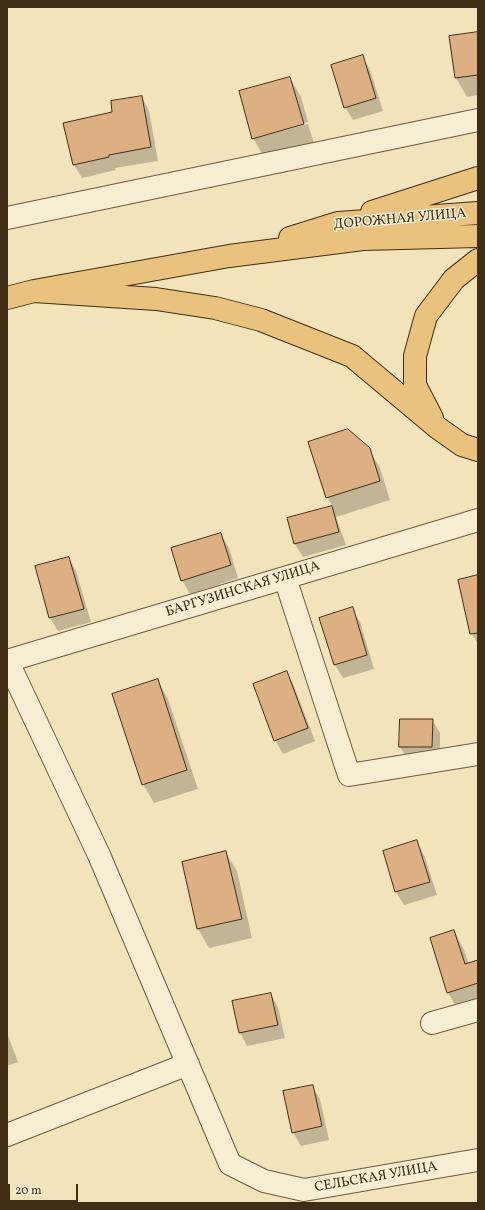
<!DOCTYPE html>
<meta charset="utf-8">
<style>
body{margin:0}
#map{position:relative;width:485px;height:1210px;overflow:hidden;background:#f2e3bb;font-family:Vollkorn,serif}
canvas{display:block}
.frame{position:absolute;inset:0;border:8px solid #412d15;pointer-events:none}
.scale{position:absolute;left:8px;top:1184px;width:70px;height:18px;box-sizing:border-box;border:2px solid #412d15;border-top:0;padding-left:5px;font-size:12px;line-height:14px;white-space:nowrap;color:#412d15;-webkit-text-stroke:3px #f7edd3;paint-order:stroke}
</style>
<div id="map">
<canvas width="485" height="1210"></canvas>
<div class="frame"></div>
<div class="scale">20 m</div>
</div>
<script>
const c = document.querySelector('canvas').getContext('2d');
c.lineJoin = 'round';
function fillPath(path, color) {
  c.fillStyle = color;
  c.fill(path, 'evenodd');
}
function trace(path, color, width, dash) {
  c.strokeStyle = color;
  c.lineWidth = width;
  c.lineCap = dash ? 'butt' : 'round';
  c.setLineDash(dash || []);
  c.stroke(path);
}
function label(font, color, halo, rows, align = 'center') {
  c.font = font + ' Vollkorn,serif';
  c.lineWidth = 3;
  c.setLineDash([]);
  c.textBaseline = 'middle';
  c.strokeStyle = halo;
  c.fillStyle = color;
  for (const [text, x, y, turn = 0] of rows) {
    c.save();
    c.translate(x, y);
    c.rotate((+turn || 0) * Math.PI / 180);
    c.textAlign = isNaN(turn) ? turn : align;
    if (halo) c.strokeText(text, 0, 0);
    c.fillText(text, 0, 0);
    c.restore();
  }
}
fillPath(new Path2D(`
 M 478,33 L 478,95 L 467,97 L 456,78 L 450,37 Z
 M 362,56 L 370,70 L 383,111 L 353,120 L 345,107 Z
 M 290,78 L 301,97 L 308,122 L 256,136 L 256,138 L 308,124 L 314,143 L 264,157 L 253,138 Z
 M 142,97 L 149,111 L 158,161 L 115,168 L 116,170 L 82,178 L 74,165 L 65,124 L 114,113 Z
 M 369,449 L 380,468 L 390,500 L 336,517 L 346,545 L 303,557 L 295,544 L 288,519 L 333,507 L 327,497 Z
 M 221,534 L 229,548 L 238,578 L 190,594 L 182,580 Z
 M 69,558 L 76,571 L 91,622 L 58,631 L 50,618 L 36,567 Z
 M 478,576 L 478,644 L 471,632 Z
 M 352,609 L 360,622 L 374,669 L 343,678 L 335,665 Z
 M 286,672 L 294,686 L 315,741 L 283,754 L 275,740 Z
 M 157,680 L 168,699 L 198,789 L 154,803 L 143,784 Z
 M 432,720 L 440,733 L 440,760 L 408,760 L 400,747 Z
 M 417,842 L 424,855 L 437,895 L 404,905 L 396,892 L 384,851 Z
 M 226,853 L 237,871 L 252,938 L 209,948 L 198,929 L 183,862 Z
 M 454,931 L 464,950 L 469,964 L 478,961 L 478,1005 L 459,1011 L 448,993 L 431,939 Z
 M 271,994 L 278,1007 L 285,1038 L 247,1046 L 240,1032 Z
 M 7,1033 L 18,1062 L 7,1066 Z
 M 312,1086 L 320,1099 L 329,1140 L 301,1146 L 293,1132 Z`), '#0003');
const building = new Path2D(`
 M 478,32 L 478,75 L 455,78 L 449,36 Z
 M 363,55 L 376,98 L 344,108 L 331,65 Z
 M 290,77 L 304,124 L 252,139 L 239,91 Z
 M 142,96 L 151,147 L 109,155 L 109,157 L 73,165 L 63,123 L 112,112 L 111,101 Z
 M 348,429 L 370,448 L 380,481 L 326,498 L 308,442 Z
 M 332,506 L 339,532 L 294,544 L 287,518 Z
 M 221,533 L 231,565 L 181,581 L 171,548 Z
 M 69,557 L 84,609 L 49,618 L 35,566 Z
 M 478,575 L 478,633 L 470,634 L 458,580 Z
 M 353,607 L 367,655 L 334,665 L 319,618 Z
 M 287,671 L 308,728 L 274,741 L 253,684 Z
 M 158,679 L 187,770 L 142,785 L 112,694 Z
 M 400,719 L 433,719 L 432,747 L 399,747 Z
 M 417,840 L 430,882 L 395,892 L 383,851 Z
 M 226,851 L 242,919 L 197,929 L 182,862 Z
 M 454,930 L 465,964 L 478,960 L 478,983 L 447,993 L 430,938 Z
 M 271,993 L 278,1025 L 239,1033 L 232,1001 Z
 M 313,1085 L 322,1126 L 292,1133 L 283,1091 Z`);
fillPath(building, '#ddb084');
trace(building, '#412d15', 1);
const minor = new Path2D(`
 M 7,218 L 478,120
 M 285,578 L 349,775 L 478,754
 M 7,660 L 99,855 L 230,1164 L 264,1181 L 304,1190 L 478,1160
 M 7,661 L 478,520
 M 432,1023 L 478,1010
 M 7,1135 L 188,1064`);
const major = new Path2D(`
 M 372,212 L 478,178
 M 290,238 L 338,223 L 478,213
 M 34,291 L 156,299 L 215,308 L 261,320 L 352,356 L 438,428 L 462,445 L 478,450
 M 7,298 L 34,291 L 229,256 L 363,239 L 478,236
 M 432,418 L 415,385 L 415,356 L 426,316 L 454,279 L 478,260`);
trace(minor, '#6d5a3e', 24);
trace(major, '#412d15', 24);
trace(minor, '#f7edd3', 22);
trace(major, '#e9c27e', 22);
label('14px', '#412d15', '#f7edd3', [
 ["ДОРОЖНАЯ УЛИЦА",400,220,-5],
 ["БАРГУЗИНСКАЯ УЛИЦА",243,590,-17],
 ["СЕЛЬСКАЯ УЛИЦА",376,1178,-10]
]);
</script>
